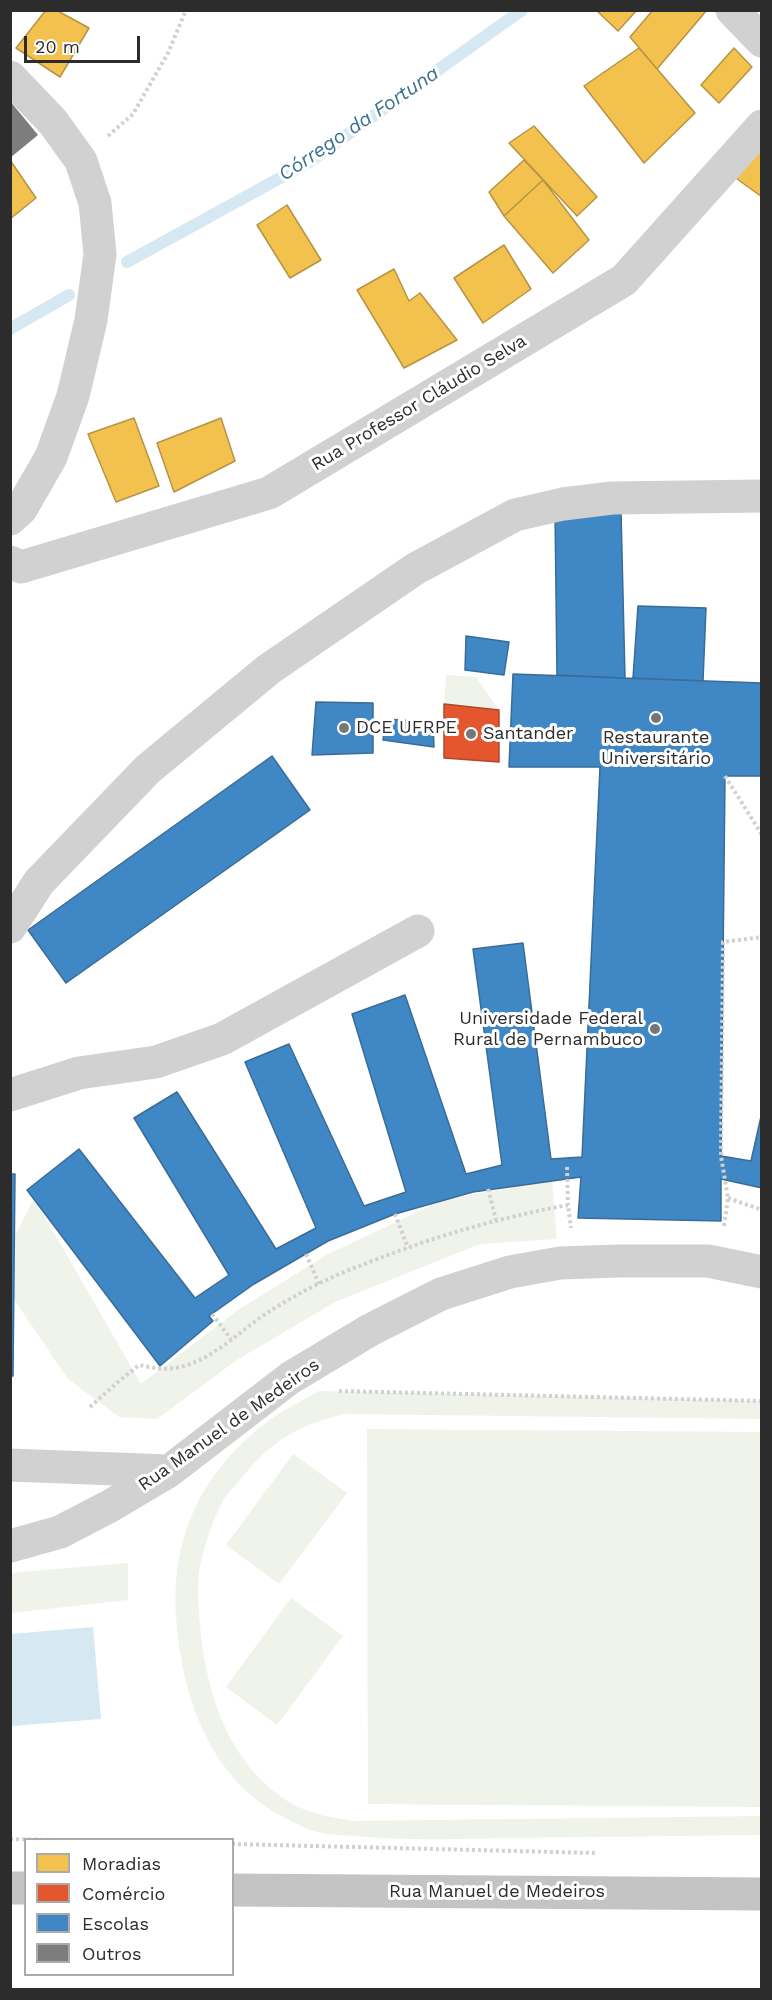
<!DOCTYPE html>
<meta charset="utf-8">
<style>
body{margin:0}
#map{position:relative;width:772px;height:2000px;overflow:hidden;background:#fff;font-family:"Work Sans",sans-serif}
canvas{display:block}
.frame{position:absolute;inset:0;border:12px solid #2c2c2c;pointer-events:none}
.legend{position:absolute;left:24px;top:1838px;width:210px;height:138px;box-sizing:border-box;background:#fff;border:2px solid #ababab;margin:0;padding:8px 10px;list-style:none;font-size:18px;color:#2c2c2c}
.legend li{display:flex;align-items:center;gap:12px;height:30px}
.legend b{width:30px;border:2px solid #ababab}
.scale{position:absolute;left:24px;top:36px;width:116px;height:27px;box-sizing:border-box;border:3px solid #2c2c2c;border-top:0;padding-left:8px;font-size:18px;line-height:21px;white-space:nowrap;color:#2c2c2c;-webkit-text-stroke:4px #fff;paint-order:stroke}
</style>
<div id="map">
<canvas width="772" height="2000"></canvas>
<div class="frame"></div>
<ul class="legend">
<li><b style="height:16px;background:#f2c14e"></b>Moradias</li>
<li><b style="height:16px;background:#e4572e"></b>Comércio</li>
<li><b style="height:16px;background:#3f88c5"></b>Escolas</li>
<li><b style="height:16px;background:#7d7d7d"></b>Outros</li>
</ul>
<div class="scale">20 m</div>
</div>
<script>
const c = document.querySelector('canvas').getContext('2d');
c.lineJoin = 'round';
function fillPath(path, color) {
  c.fillStyle = color;
  c.fill(path, 'evenodd');
}
function trace(path, color, width, dash) {
  c.strokeStyle = color;
  c.lineWidth = width;
  c.lineCap = dash ? 'butt' : 'round';
  c.setLineDash(dash || []);
  c.stroke(path);
}
function label(font, color, halo, rows, align = 'center') {
  c.font = font + ' "Work Sans",sans-serif';
  c.lineWidth = 6;
  c.setLineDash([]);
  c.textBaseline = 'middle';
  c.strokeStyle = halo;
  c.fillStyle = color;
  for (const [text, x, y, turn = 0] of rows) {
    c.save();
    c.translate(x, y);
    c.rotate((+turn || 0) * Math.PI / 180);
    c.textAlign = isNaN(turn) ? turn : align;
    if (halo) c.strokeText(text, 0, 0);
    c.fillText(text, 0, 0);
    c.restore();
  }
}
fillPath(new Path2D(`
 M 446,675 L 476,677 L 499,710 L 444,704 Z
 M 552,1180 L 557,1239 L 480,1244 L 335,1302 L 237,1360 L 157,1419 L 119,1417 L 68,1379 L 13,1298 L 14,1238 L 34,1198 L 141,1384 L 238,1310 L 328,1254 L 443,1200 Z
 M 319,1391 L 761,1401 L 761,1419 L 345,1414 C 297,1425 271,1441 240,1480 C 234,1487 227,1494 223,1501 C 212,1521 205,1544 200,1566 C 197,1585 198,1606 200,1625 C 206,1692 228,1764 289,1802 C 309,1814 331,1817 354,1821 L 761,1816 L 761,1835 C 676,1836 590,1837 504,1838 C 453,1839 403,1841 353,1836 C 343,1835 332,1835 322,1833 C 310,1831 297,1824 285,1818 C 209,1779 181,1695 176,1615 C 171,1531 207,1464 275,1416 C 289,1407 304,1400 319,1391 Z
 M 367,1429 L 761,1432 L 761,1807 L 368,1804 Z
 M 293,1454 L 347,1493 L 279,1584 L 226,1545 Z
 M 128,1563 L 128,1600 L 11,1613 L 11,1573 Z
 M 291,1598 L 343,1636 L 277,1725 L 226,1687 Z`), '#f0f3ea');
fillPath(new Path2D(`
 M 93,1627 L 101,1719 L 11,1726 L 11,1634 Z`), '#d6e8f1');
const homes = new Path2D(`
 M 46,10 L 56,10 L 89,28 L 60,77 L 16,48 Z
 M 596,10 L 637,10 L 618,31 Z
 M 653,10 L 707,10 L 657,69 L 630,37 Z
 M 639,48 L 695,113 L 644,163 L 584,86 Z
 M 734,48 L 752,67 L 719,103 L 701,85 Z
 M 534,126 L 597,197 L 577,216 L 509,143 Z
 M 758,150 L 762,154 L 762,197 L 733,176 Z
 M 10,160 L 36,198 L 10,219 Z
 M 524,160 L 543,180 L 504,216 L 489,192 Z
 M 543,180 L 589,240 L 553,273 L 504,216 Z
 M 287,205 L 321,260 L 290,278 L 257,225 Z
 M 504,245 L 531,289 L 483,323 L 454,278 Z
 M 394,269 L 409,301 L 420,293 L 457,340 L 404,368 L 357,290 Z
 M 134,418 L 159,486 L 116,502 L 88,434 Z
 M 221,418 L 235,461 L 174,492 L 157,443 Z`);
fillPath(homes, '#f2c14e');
trace(homes, '#b79444', 1.5);
const shops = new Path2D(`
 M 444,704 L 499,710 L 499,762 L 444,758 Z`);
fillPath(shops, '#e4572e');
trace(shops, '#ad4a2d', 1.5);
const schools = new Path2D(`
 M 621,511 L 625,678 L 557,675 L 555,512 Z
 M 638,606 L 706,608 L 703,681 L 633,678 Z
 M 466,636 L 509,642 L 504,675 L 465,670 Z
 M 513,674 L 762,683 L 762,776 L 725,776 L 721,1156 L 751,1161 L 762,1112 L 762,1188 L 721,1179 L 721,1221 L 578,1218 L 581,1177 L 473,1192 L 395,1214 L 328,1241 L 254,1284 L 209,1316 L 213,1321 L 160,1366 L 27,1190 L 79,1149 L 195,1298 L 229,1275 L 134,1118 L 177,1092 L 276,1249 L 316,1228 L 245,1062 L 289,1044 L 364,1206 L 406,1192 L 352,1014 L 405,995 L 466,1174 L 502,1165 L 473,949 L 523,943 L 551,1159 L 582,1157 L 600,767 L 509,767 Z
 M 316,702 L 373,703 L 373,753 L 312,755 Z
 M 386,719 L 433,722 L 434,747 L 383,740 Z
 M 272,756 L 310,810 L 66,983 L 28,930 Z
 M 10,1174 L 15,1174 L 13,1376 L 10,1376 Z`);
fillPath(schools, '#3f88c5');
trace(schools, '#396c97', 1.5);
trace(new Path2D(`
 M 127,262 L 309,162 L 522,10
 M 10,329 L 69,295`), '#d6e8f1', 12);
fillPath(new Path2D(`
 M 10,101 L 38,135 L 10,158 Z`), '#7d7d7d');
trace(new Path2D(`
 M 108,136 L 133,114 L 168,53 L 186,10
 M 725,776 L 762,835
 M 567,1167 L 568,1205
 M 488,1189 L 496,1220
 M 728,1198 L 762,1210
 M 395,1214 L 408,1248
 M 724,1226 L 728,1198 L 721,1156 L 723,942 L 762,937
 M 306,1254 L 319,1284
 M 212,1314 L 231,1339
 M 339,1391 L 762,1401
 M 90,1407 L 119,1381 L 139,1365 C 154,1368 169,1371 184,1366 C 213,1358 237,1334 261,1317 C 292,1296 327,1278 362,1265 C 429,1238 497,1218 568,1205 L 571,1228
 M 10,1839 L 57,1840
 M 232,1844 L 595,1853`), '#d1d1d1', 4, [3, 3]);
trace(new Path2D(`
 M 732,10 L 762,41
 M 10,77 L 53,122 L 81,161 L 95,203 L 100,254 L 91,320 L 73,396 L 51,457 L 21,509 L 10,519
 M 10,562 L 21,567 L 269,493 L 624,280 L 762,126
 M 10,927 L 39,882 L 148,769 L 269,669 L 415,569 L 515,515 L 563,504 L 612,498 L 762,496
 M 10,1095 L 79,1073 L 156,1062 L 222,1039 L 418,931
 M 10,1465 L 169,1471
 M 10,1546 L 60,1532 L 110,1506 L 169,1471 L 290,1378 L 370,1330 L 441,1294 L 510,1272 L 560,1263 L 618,1261 L 708,1261 L 762,1272`), '#d1d1d1', 33);
trace(new Path2D(`
 M 10,1888 L 26,1888
 M 232,1890 L 762,1894`), '#c4c4c4', 33);
for (const [x, y, r, color] of [
 [656,718,6,"#767676"],
 [344,728,6,"#767676"],
 [471,734,6,"#767676"],
 [655,1029,6,"#767676"]
]) {
  const dot = new Path2D();
  dot.arc(x, y, r, 0, 2 * Math.PI);
  c.fillStyle = color;
  c.fill(dot);
  trace(dot, '#fff', 2);
}
label('18px', '#2c2c2c', '#fff', [
 ["Rua Professor Cláudio Selva",419,403,-31],
 ["Rua Manuel de Medeiros",229,1425,-35],
 ["Rua Manuel de Medeiros",497,1892]
]);
label('18px', '#2c2c2c', '#fff', [
 ["DCE UFRPE",356,728],
 ["Santander",483,734],
 ["Restaurante",656,738,"center"],
 ["Universitário",656,759,"center"],
 ["Universidade Federal",643,1019,"right"],
 ["Rural de Pernambuco",643,1040,"right"]
], 'left');
label('italic 20px', '#39728f', '#fff', [
 ["Córrego da Fortuna",359,124,-34]
]);
</script>
